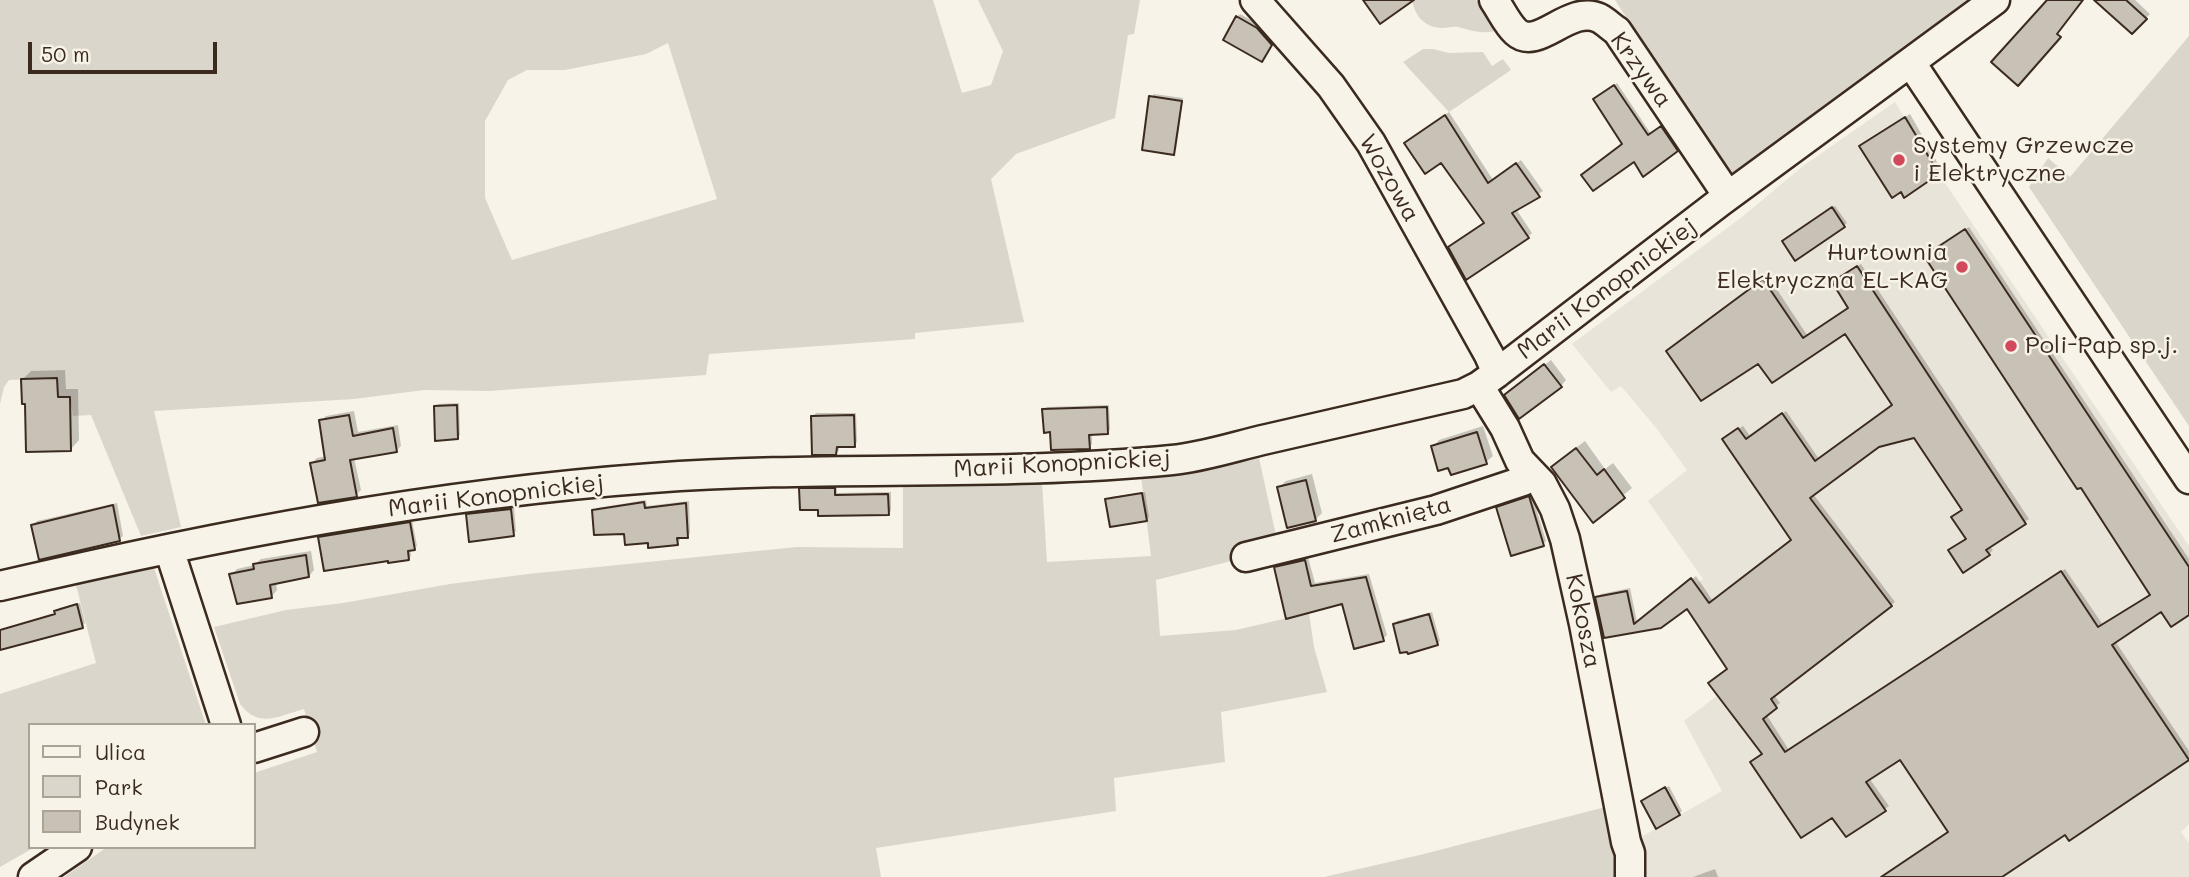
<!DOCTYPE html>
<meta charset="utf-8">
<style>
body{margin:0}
#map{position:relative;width:2189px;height:877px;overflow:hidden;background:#f7f3e8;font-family:Mali,sans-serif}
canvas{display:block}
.legend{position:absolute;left:28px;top:723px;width:228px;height:126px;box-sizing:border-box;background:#f7f3e8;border:2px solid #aca397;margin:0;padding:9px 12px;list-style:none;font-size:21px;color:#3b2a1e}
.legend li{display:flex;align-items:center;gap:14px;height:35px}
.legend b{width:35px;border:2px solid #aca397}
.scale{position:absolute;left:28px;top:42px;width:189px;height:32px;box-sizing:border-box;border:4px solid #3b2a1e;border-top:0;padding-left:9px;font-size:21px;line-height:24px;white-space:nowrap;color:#3b2a1e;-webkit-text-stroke:5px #f7f3e8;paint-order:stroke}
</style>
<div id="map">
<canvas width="2189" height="877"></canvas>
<ul class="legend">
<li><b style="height:9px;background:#f7f3e8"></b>Ulica</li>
<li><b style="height:19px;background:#dbd6cb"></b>Park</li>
<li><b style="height:19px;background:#c8c1b6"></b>Budynek</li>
</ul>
<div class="scale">50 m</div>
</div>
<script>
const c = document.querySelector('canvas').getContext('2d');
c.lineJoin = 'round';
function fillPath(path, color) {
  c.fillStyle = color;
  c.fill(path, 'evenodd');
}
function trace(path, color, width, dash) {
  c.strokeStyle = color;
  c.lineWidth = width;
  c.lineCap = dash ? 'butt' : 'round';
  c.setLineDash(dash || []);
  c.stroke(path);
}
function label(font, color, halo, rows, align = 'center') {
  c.font = font + ' Mali,sans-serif';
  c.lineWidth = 5;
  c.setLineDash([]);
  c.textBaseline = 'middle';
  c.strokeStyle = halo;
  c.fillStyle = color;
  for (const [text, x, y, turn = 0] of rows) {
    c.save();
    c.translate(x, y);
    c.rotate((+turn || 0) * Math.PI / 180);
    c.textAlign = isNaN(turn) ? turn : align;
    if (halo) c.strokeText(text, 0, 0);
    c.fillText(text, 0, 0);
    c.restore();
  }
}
fillPath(new Path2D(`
 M 1895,102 L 1939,174 L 2189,546 L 2189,824 L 2181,832 L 2189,843 L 2189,877 L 1642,877 L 1636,840 L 1722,791 L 1684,721 L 1753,668 L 1696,584 L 1703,579 L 1648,501 L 1687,470 L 1657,429 L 1621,386 L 1611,392 L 1572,344 L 1742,217 L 1803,166 Z`), '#e9e4d9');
fillPath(new Path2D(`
 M 0,0 L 933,0 L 962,93 L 991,85 L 1003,51 L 978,0 L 1140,0 L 1134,34 L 1128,35 L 1115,118 L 1016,154 L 991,179 L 1024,322 L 915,333 L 915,339 L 709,354 L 706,375 L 489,391 L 424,390 L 354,399 L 154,411 L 181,527 L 141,536 L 91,415 L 73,416 L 70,397 L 58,397 L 57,378 L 9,380 L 4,387 L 0,404 ZM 668,43 L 717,199 L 512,260 L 485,198 L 485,121 L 508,80 L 527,70 L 565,70 L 646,54 Z
 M 1412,0 L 1476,0 L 1496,31 C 1479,34 1474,31 1458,27 C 1453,26 1447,28 1442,28 C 1424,27 1415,16 1412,0 Z
 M 1615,0 L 1976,0 L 1762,157 L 1735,173 L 1727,173 L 1723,170 Z
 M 2189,36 L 2189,426 L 2029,187 L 2048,158 L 2070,177 Z
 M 1423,49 L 1433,49 L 1449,53 L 1483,52 L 1492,66 L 1503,59 L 1511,70 L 1449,112 L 1403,62 Z
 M 1259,458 L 1279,549 L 1156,580 L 1160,636 L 1236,630 L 1309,613 L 1314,647 L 1327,692 L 1221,712 L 1225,762 L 1114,778 L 1116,811 L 876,848 L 881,877 L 64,877 L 107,847 L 254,847 L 254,773 L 317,752 L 304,709 C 278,716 259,729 240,704 L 214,627 L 286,610 L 343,603 L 450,584 L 528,574 L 797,547 L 903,548 L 903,483 L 1042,482 L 1047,562 L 1151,556 L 1141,476 Z
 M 153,565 L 206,725 L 30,725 L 30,847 L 35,847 L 0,867 L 0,694 L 96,663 L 75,581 Z
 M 1613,805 L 1626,877 L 1324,877 L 1424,854 Z`), '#dbd6cb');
fillPath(new Path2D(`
 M 2096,0 L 2135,0 L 2150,14 L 2132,32 Z
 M 1240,14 L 1260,25 L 1274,41 L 1265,57 L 1237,17 Z
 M 1617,83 L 1651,134 L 1664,125 L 1679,147 L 1676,149 L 1624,144 L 1598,96 Z
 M 1154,94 L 1183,98 L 1176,150 L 1173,153 L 1151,97 Z
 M 1449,112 L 1493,180 L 1521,160 L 1543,191 L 1516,209 L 1532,233 L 1528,237 L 1485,222 L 1442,161 L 1410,140 Z
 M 1910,114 L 1941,169 L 1938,172 L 1865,143 Z
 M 1835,206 L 1847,223 L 1795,258 L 1787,239 Z
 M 1969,227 L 2189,559 L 2189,613 L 2162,609 L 2115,641 L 2189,751 L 2189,758 L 2070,838 L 2066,832 L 1999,877 L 1882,877 L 1950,832 L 1900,758 L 1869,778 L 1889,806 L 1847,835 L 1832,815 L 1764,754 L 1729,669 L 1687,606 L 1605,636 L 1597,598 L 1601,594 L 1630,588 L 1637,622 L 1696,576 L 1713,601 L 1793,540 L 1728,435 L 1743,426 L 1750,436 L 1786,411 L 1819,459 L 1894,404 L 1845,332 L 1758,361 L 1672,348 L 1768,276 L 1807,335 L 1849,307 L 1837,279 L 1861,264 L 2029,519 L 1989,546 L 1993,550 L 1989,554 L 1964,571 L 1954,547 L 1967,538 L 1964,509 L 1915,436 L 1878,445 L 1813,494 L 1895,602 L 1774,695 L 1780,703 L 1766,714 L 1789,750 L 2065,569 L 2103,625 L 2152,594 L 1930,253 Z
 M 1551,360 L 1566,380 L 1561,386 L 1512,390 Z
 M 65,370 L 66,389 L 78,389 L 79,440 L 71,449 L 22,380 L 31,371 Z
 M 459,403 L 460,435 L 457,438 L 435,407 L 438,404 Z
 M 1109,405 L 1110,430 L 1107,432 L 1092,433 L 1092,444 L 1089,447 L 1052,430 L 1044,410 L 1047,407 Z
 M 354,411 L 358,432 L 398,425 L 401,446 L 396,451 L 354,458 L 361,490 L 356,495 L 312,463 L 317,458 L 327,456 L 321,421 L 326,416 Z
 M 816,413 L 856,413 L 857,442 L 854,445 L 839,445 L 839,450 L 836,453 L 813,416 Z
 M 1483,426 L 1493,456 L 1486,462 L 1450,466 L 1433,447 L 1439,440 Z
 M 1585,441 L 1605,469 L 1613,463 L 1632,488 L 1593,520 L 1561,459 Z
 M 1312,474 L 1322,513 L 1315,520 L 1279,487 L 1286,481 Z
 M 804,486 L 837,486 L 837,493 L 891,492 L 891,511 L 888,513 L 819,508 L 801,489 Z
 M 1145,492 L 1149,517 L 1146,520 L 1107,500 L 1110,497 Z
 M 1532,495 L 1546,541 L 1543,544 L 1512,553 L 1498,508 L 1501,505 Z
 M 646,500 L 647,506 L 689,501 L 690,533 L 687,536 L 680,536 L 680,540 L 677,543 L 650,541 L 626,532 L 594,511 L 597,508 Z
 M 117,503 L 123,536 L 119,539 L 33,525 L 37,521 Z
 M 514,507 L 516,531 L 513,534 L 468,515 L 470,512 Z
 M 412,520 L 417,546 L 410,549 L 411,556 L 409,559 L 320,538 L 323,535 Z
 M 311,551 L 314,570 L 309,576 L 276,582 L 277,590 L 272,596 L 231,575 L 237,569 L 254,565 L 261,559 Z
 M 1308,557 L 1315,583 L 1369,574 L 1387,635 L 1383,639 L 1343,602 L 1288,617 L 1275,568 L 1279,564 Z
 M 80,603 L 85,623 L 82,626 L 0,649 L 0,630 L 56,613 L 59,608 Z
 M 1432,612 L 1440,641 L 1437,644 L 1395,624 L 1397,621 Z
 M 1669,786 L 1682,811 L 1679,814 L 1646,799 Z
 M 1715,869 L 1718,877 L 1693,877 Z`), '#0003');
const building = new Path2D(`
 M 1363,0 L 1414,0 L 1380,24 Z
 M 2047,0 L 2083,0 L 2057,34 L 2061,37 L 2018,86 L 1991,62 Z
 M 2094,0 L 2126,0 L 2147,19 L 2132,34 Z
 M 1236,16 L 1257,28 L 1272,45 L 1262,62 L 1223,40 Z
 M 1614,85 L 1648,135 L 1661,126 L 1678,151 L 1643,177 L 1634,162 L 1593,191 L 1581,175 L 1622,144 L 1593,99 Z
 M 1149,96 L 1182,101 L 1174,155 L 1142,150 Z
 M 1445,115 L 1488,183 L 1516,163 L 1540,197 L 1512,213 L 1529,238 L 1466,280 L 1448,247 L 1484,223 L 1441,163 L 1425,174 L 1404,143 Z
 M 1905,117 L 1939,174 L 1904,198 L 1901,192 L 1892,198 L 1859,146 Z
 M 1832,207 L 1845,227 L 1795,261 L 1782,241 Z
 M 1965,229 L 2189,567 L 2189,615 L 2171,627 L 2161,612 L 2112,645 L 2189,760 L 2069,841 L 2065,835 L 2002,877 L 1881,877 L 1948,832 L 1900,760 L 1866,782 L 1886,811 L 1846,837 L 1832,818 L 1801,838 L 1750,762 L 1762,754 L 1708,683 L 1727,669 L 1687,609 L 1661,628 L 1604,638 L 1595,597 L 1627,591 L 1634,624 L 1691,578 L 1709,603 L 1791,540 L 1722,439 L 1738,428 L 1746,439 L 1782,413 L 1815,461 L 1892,405 L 1845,334 L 1772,383 L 1758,364 L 1701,401 L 1666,351 L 1763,279 L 1803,338 L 1848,308 L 1832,282 L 1857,266 L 2026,524 L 1986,550 L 1990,555 L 1963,573 L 1948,550 L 1966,539 L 1951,517 L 1962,510 L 1914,438 L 1879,447 L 1810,498 L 1892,606 L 1771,699 L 1777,708 L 1763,719 L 1785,752 L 2061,571 L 2098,627 L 2150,595 L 2081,488 L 2077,489 L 1924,256 Z
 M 1544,364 L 1562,387 L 1519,419 L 1504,395 Z
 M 57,378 L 58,397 L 70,397 L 71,451 L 26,452 L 25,404 L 22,404 L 21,379 Z
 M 457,405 L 458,439 L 435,441 L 434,406 Z
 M 1107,407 L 1108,434 L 1089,435 L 1090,449 L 1051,450 L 1050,432 L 1044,433 L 1042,409 Z
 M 349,415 L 353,436 L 393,428 L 397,452 L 350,460 L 357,497 L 318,503 L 310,463 L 325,460 L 319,420 Z
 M 854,415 L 855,447 L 837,447 L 836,455 L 812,455 L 811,416 Z
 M 1477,432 L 1487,464 L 1451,475 L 1448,468 L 1438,471 L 1431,446 Z
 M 1576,448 L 1597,475 L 1604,469 L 1625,498 L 1593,523 L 1551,467 Z
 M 1306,480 L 1316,521 L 1287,528 L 1277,487 Z
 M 799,488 L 835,488 L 835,495 L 888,494 L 889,515 L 818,516 L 818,510 L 800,510 Z
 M 1142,493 L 1147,521 L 1110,527 L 1105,499 Z
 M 1529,496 L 1544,546 L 1511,556 L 1496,507 Z
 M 644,502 L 645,508 L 686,503 L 688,538 L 677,538 L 678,545 L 648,548 L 648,543 L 625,545 L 624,534 L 594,535 L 592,510 Z
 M 113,505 L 120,541 L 39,560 L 31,525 Z
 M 511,509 L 514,536 L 469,542 L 466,514 Z
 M 410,522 L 415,550 L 408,551 L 409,560 L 388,563 L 388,561 L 324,571 L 318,537 Z
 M 306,555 L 309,577 L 270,585 L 272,598 L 237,604 L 229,574 L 254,569 L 253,564 Z
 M 1305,560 L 1311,586 L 1366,577 L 1384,641 L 1354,649 L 1342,604 L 1286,619 L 1274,567 Z
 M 77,604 L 83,628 L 0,650 L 0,630 L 55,614 L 54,611 Z
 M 1429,614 L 1438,645 L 1408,654 L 1407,652 L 1400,653 L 1393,624 Z
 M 1665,787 L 1680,815 L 1656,829 L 1641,801 Z`);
fillPath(building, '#c8c1b6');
trace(building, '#3b2a1e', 2);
const minor = new Path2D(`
 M 1255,0 L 1331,86 L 1371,143 L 1489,355 L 1497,373
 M 1494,0 C 1501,10 1507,24 1516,32 C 1538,52 1569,4 1599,18 C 1605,21 1611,27 1617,31 L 1728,196
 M 1911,63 L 2189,479
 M 1479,386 L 1505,428 L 1520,461 L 1542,484 L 1555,509 L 1565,539 L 1584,624 L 1626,842 L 1630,853 L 1630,877
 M 169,549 L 226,725
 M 1246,557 L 1436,510 L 1523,481 L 1531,473
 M 0,586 C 214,536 432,494 652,478 C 825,465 1000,477 1172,460 C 1204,457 1236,446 1267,439 C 1332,424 1397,409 1463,394 L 1479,386 L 1497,373 L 1720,202 L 1995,0
 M 254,748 L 304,732
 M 33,877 L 77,847`);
trace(minor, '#3b2a1e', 33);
trace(minor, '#f7f3e8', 28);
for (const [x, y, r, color] of [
 [1899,160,7,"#d1495b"],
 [1962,267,7,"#d1495b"],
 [2011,346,7,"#d1495b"]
]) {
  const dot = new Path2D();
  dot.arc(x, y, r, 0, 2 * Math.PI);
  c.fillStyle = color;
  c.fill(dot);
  trace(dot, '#f7f3e8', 2.5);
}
label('24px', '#3b2a1e', '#f7f3e8', [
 ["Krzywa",1641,70,54],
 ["Wozowa",1389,178,60],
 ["Marii Konopnickiej",1607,289,-37],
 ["Marii Konopnickiej",1062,464,-3],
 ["Marii Konopnickiej",496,496,-7],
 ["Zamknięta",1391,520,-15],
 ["Kokosza",1583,621,78]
]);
label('24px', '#3b2a1e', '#f7f3e8', [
 ["Systemy Grzewcze",1913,146],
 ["i Elektryczne",1913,174],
 ["Hurtownia",1948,253,"right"],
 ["Elektryczna EL-KAG",1948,281,"right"],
 ["Poli-Pap sp.j.",2025,346]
], 'left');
</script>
